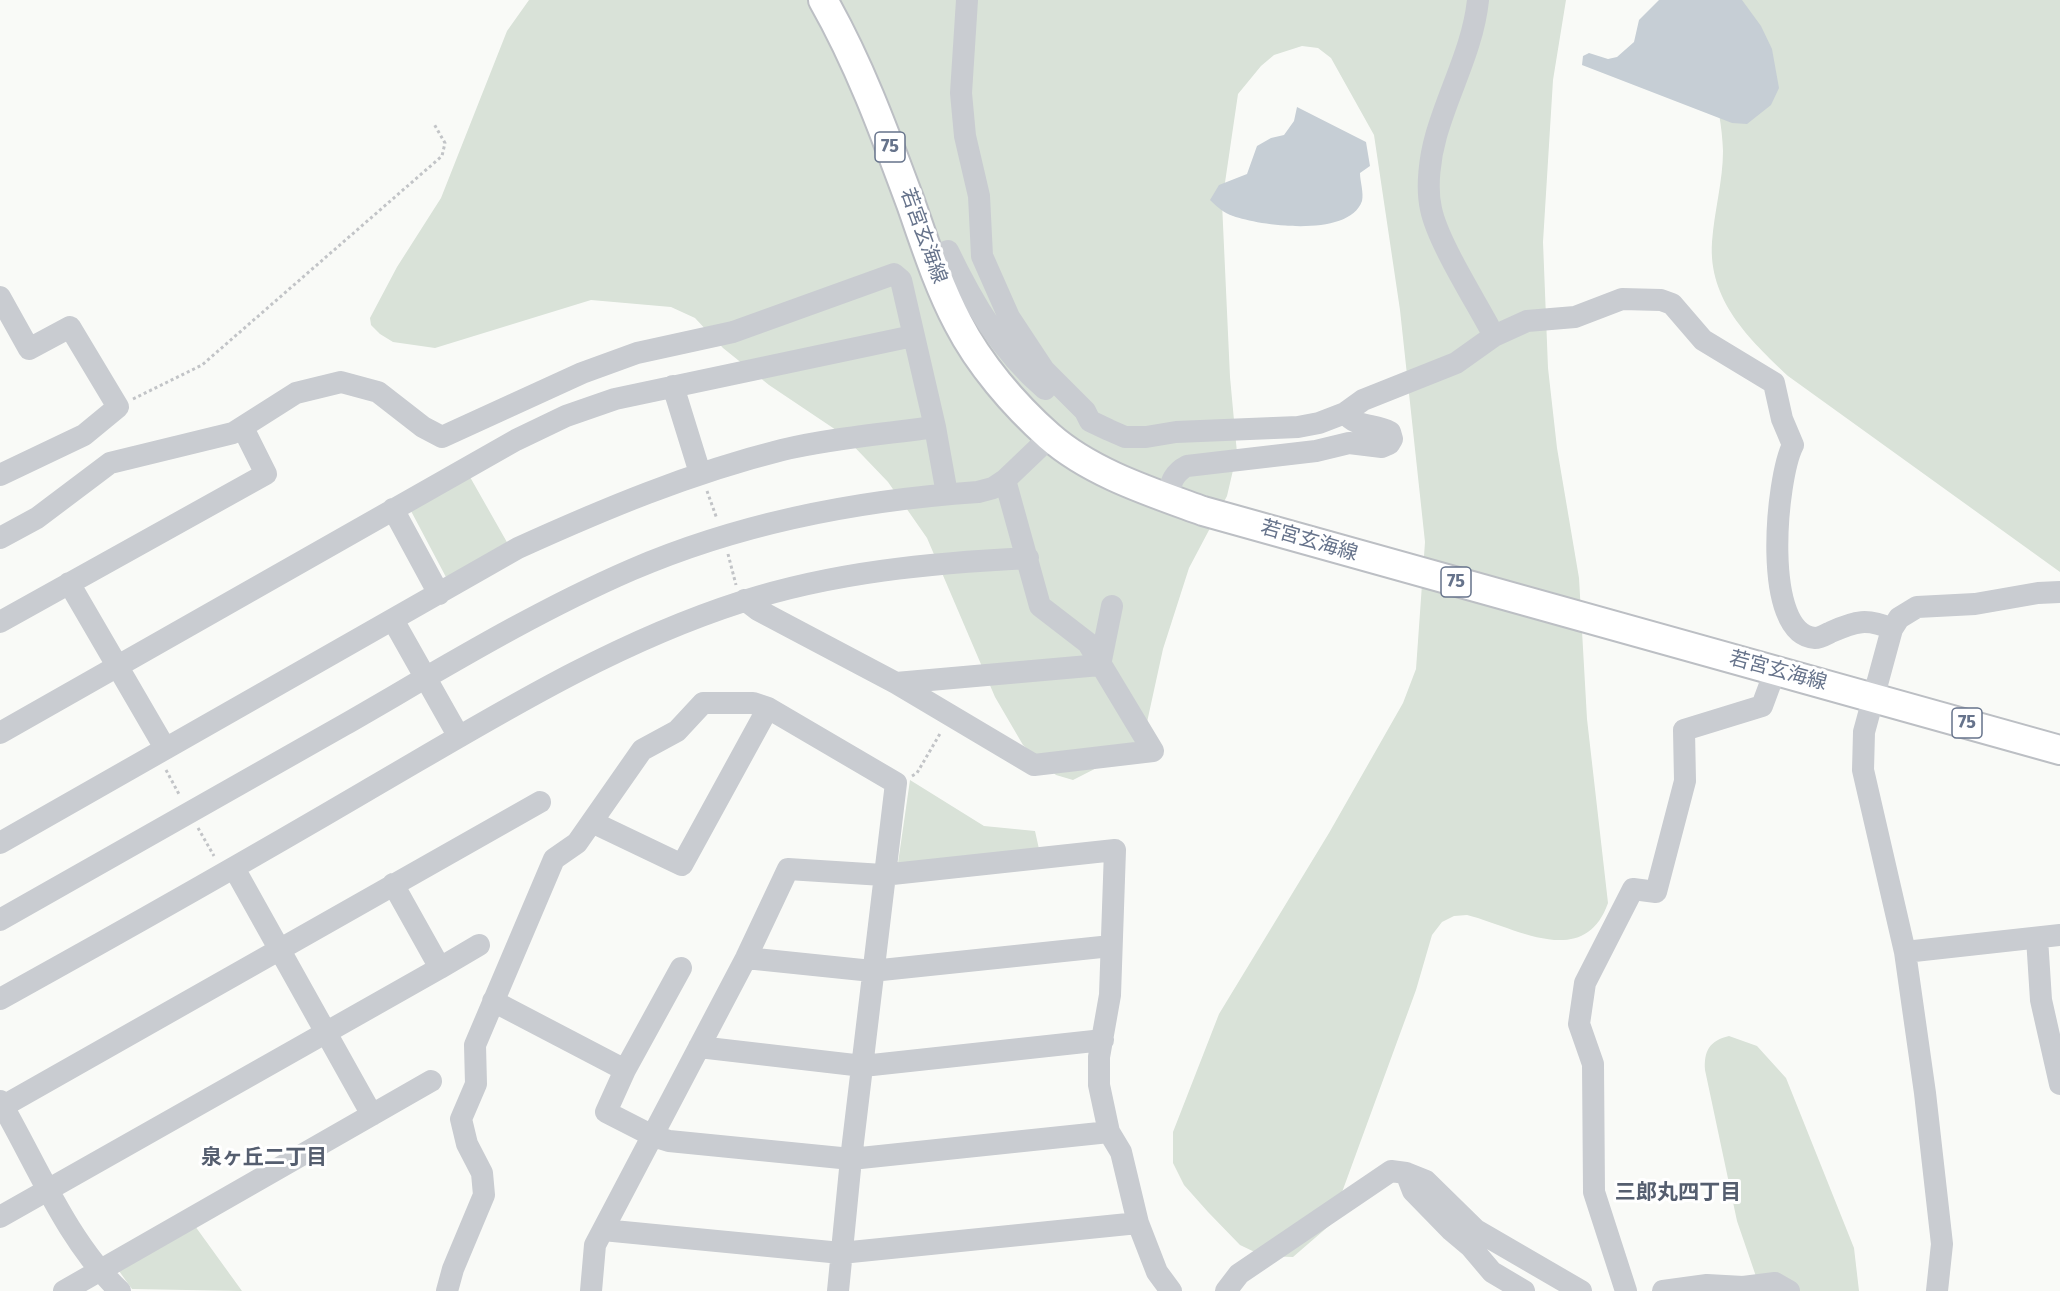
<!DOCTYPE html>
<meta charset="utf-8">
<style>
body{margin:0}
canvas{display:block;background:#f9faf7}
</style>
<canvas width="2060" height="1291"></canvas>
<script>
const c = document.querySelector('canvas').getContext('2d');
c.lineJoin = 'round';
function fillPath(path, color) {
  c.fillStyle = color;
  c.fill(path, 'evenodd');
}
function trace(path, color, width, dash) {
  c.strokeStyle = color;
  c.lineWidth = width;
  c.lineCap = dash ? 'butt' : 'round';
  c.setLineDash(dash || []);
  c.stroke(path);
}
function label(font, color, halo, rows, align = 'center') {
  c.font = font + ' "Fira Sans","Noto Sans JP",sans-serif';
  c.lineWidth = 6;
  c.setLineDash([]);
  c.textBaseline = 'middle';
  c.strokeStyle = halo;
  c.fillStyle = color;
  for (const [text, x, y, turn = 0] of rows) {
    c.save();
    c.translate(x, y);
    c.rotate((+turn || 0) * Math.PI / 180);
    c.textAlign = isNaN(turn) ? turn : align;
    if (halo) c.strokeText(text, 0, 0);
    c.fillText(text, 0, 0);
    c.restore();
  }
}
fillPath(new Path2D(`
 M 529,0 L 1566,0 L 1553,80 L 1543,242 L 1548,368 L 1557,448 L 1579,578 L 1587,719 L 1608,903 C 1584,971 1515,927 1467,915 L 1454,916 L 1442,922 L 1432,935 L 1416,990 L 1330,1225 L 1293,1257 L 1263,1256 L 1240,1245 L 1208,1212 L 1184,1185 L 1173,1163 L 1173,1132 L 1219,1014 L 1329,833 L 1403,703 L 1416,669 L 1425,542 L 1400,310 L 1374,135 L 1331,58 L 1318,48 L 1302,46 L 1274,55 L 1261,66 L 1238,94 L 1222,203 L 1230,377 L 1237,453 L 1227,496 L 1189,568 L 1163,649 L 1144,736 L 1126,753 L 1073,780 L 1056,775 L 1023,745 L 995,697 L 927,538 L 888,482 L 842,434 L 769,385 L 723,348 L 695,318 L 671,307 L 591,300 L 435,348 L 393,342 L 380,334 L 371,325 L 370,318 L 397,267 L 441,198 L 507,31 Z
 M 1688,0 L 2060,0 L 2060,572 L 1788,376 C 1749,339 1708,300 1712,242 C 1714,212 1723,181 1723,151 C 1722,103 1702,47 1688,0 Z
 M 470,477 L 508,544 L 447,579 L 411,511 Z
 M 910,780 L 984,826 L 1035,831 L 1039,849 L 898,863 Z
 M 1729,1036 L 1757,1046 L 1786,1078 L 1854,1248 L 1859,1291 L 1761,1291 L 1737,1221 L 1705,1070 C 1704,1051 1709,1041 1729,1036 Z
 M 195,1226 L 242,1291 L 132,1289 L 119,1271 Z`), '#d9e2d8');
fillPath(new Path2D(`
 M 1659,0 L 1742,0 L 1761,26 L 1772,49 L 1779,88 L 1771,105 L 1747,124 L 1732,123 L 1582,65 L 1583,56 L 1589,53 L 1608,59 L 1617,57 L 1634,42 L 1639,20 Z
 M 1297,107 L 1366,142 L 1370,166 L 1360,173 C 1360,181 1364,193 1362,201 C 1349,238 1261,226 1233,216 C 1224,213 1217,207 1210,200 L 1219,185 L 1247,174 L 1257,146 L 1271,138 L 1284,135 L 1294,121 Z`), '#c6ced5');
const major = new Path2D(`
 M 823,0 C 860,65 885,134 911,204 C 925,244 938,285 958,323 C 979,364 1014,405 1049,436 C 1091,473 1151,492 1203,511 L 2060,750`);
trace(major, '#bcbfc4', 32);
trace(new Path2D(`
 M 133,399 L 202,365 L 442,156 L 445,143 L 434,124
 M 707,491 L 717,519
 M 728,554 L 736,585
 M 166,770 L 180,796
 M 912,776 L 917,773 L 941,732
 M 198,828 L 214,856`), '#c2c4c7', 3, [3, 3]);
trace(new Path2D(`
 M 967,0 L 961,93 L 965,136 L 979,196 L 982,256 L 1009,317 L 1044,370 L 1085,411 L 1090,421 L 1109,430 L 1125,437 L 1146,437 L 1176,432 L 1298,427 L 1319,423 L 1345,413 L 1363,400 L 1456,363 L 1494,336 L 1527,321 L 1575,317 L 1622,299 L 1661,300 L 1672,304 L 1703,340 L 1774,383 L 1782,419 L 1793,445 C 1776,478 1761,635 1815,638 C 1820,638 1827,634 1831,632 C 1856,621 1867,618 1892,629
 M 1478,0 C 1473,48 1449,90 1436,136 C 1430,157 1426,187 1431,209 C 1438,243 1477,303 1494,336
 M 930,258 L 948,251 C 973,303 1001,351 1045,389
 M 0,297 L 29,349 L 70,327 L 118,407 L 84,435 L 0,475
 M 673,386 L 700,473
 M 1167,498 C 1171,483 1173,473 1187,466 L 1316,451 L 1349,443 L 1382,447 L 1389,444 L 1392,439 L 1390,432 C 1374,423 1358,429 1345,413
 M 393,509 L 439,594
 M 0,538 L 37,518 L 110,463 L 233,433 L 296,393 L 341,382 L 378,392 L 423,427 L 442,437 L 582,373 L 637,353 L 733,332 L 894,274 L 901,280 L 935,427 L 947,494
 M 69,583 L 165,748
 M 745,600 L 758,610 L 896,683 L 1034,765 L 1153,751 L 1088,643 L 1040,606 L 1005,480
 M 393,620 L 459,737
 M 0,622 L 266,474 L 243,428
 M 1100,665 L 1112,606
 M 896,683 L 1100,665
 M 0,733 L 516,440 L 566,416 L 615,399 L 913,336
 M 592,822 L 682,865 L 768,708
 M 0,843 L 518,548 C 604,509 690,473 782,450 C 832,438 885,434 935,427
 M 234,868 L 372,1115
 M 0,920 C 115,855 230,790 344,725 C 438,671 532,613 631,570 C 740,523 860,500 978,492 L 993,488 L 1005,480 L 1050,437
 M 2037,938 L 2041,1000 L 2060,1084
 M 1905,952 L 2060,935
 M 746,958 L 872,971 L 1111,946
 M 440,968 L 479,945
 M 681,968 L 625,1070 L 606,1112 L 653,1136 L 669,1141 L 851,1159 L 1109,1132
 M 0,999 C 123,931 245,862 366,791 C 487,721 607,645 741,602 C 834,572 931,563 1028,558
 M 493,1001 L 625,1070
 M 699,1047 L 863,1066 L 1103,1040
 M 0,1101 C 36,1163 68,1243 120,1291
 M 0,1108 L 540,802
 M 1406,1173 L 1426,1181 L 1476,1230 L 1581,1291
 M 0,1217 L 440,968 L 393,884
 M 603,1230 L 841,1253 L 1138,1223
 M 64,1291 L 431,1081
 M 447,1291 L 453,1269 L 484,1195 L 482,1173 L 467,1144 L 461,1119 L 476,1084 L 475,1045 L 554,859 L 577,843 L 642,750 L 677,731 L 703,703 L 753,703 L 768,708 L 896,783 L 851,1159 L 838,1291
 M 591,1291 L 595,1245 L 746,958 L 788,869 L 883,875 L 1115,850 L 1110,995 L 1099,1057 L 1099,1085 L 1109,1132 L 1121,1152 L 1138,1223 L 1157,1272 L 1171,1291
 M 1226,1291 L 1239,1274 L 1391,1171 L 1406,1173 L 1413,1191 L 1451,1230 L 1470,1246 L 1492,1272 L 1524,1291
 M 1626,1291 L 1594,1192 L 1593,1064 L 1579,1024 L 1585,983 L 1633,889 L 1656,892 L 1685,781 L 1684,730 L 1762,706 L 1775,671
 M 1663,1291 L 1707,1285 L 1743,1287 L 1775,1283 L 1789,1291
 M 1937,1291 L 1942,1244 L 1925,1093 L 1905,952 L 1863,770 L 1864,732 L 1892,629 L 1899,618 L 1917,607 L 1975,604 L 2038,593 L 2060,592`), '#c9ccd1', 22);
trace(major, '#fff', 28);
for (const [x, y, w] of [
 [890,147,30],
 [1456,582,30],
 [1967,723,30]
]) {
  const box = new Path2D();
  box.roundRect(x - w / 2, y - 15, w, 30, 4.5);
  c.fillStyle = '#fff';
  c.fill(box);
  trace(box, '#66738b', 1.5);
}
label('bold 18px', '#66738b', null, [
 ["75",890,147],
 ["75",1456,582],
 ["75",1967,723]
]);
label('20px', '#66738b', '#fff', [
 ["若宮玄海線",923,236,70],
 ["若宮玄海線",1309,541,16],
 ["若宮玄海線",1778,671,15]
]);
label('bold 21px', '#555e6f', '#fff', [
 ["泉ヶ丘二丁目",264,1158],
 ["三郎丸四丁目",1678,1193]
]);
</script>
